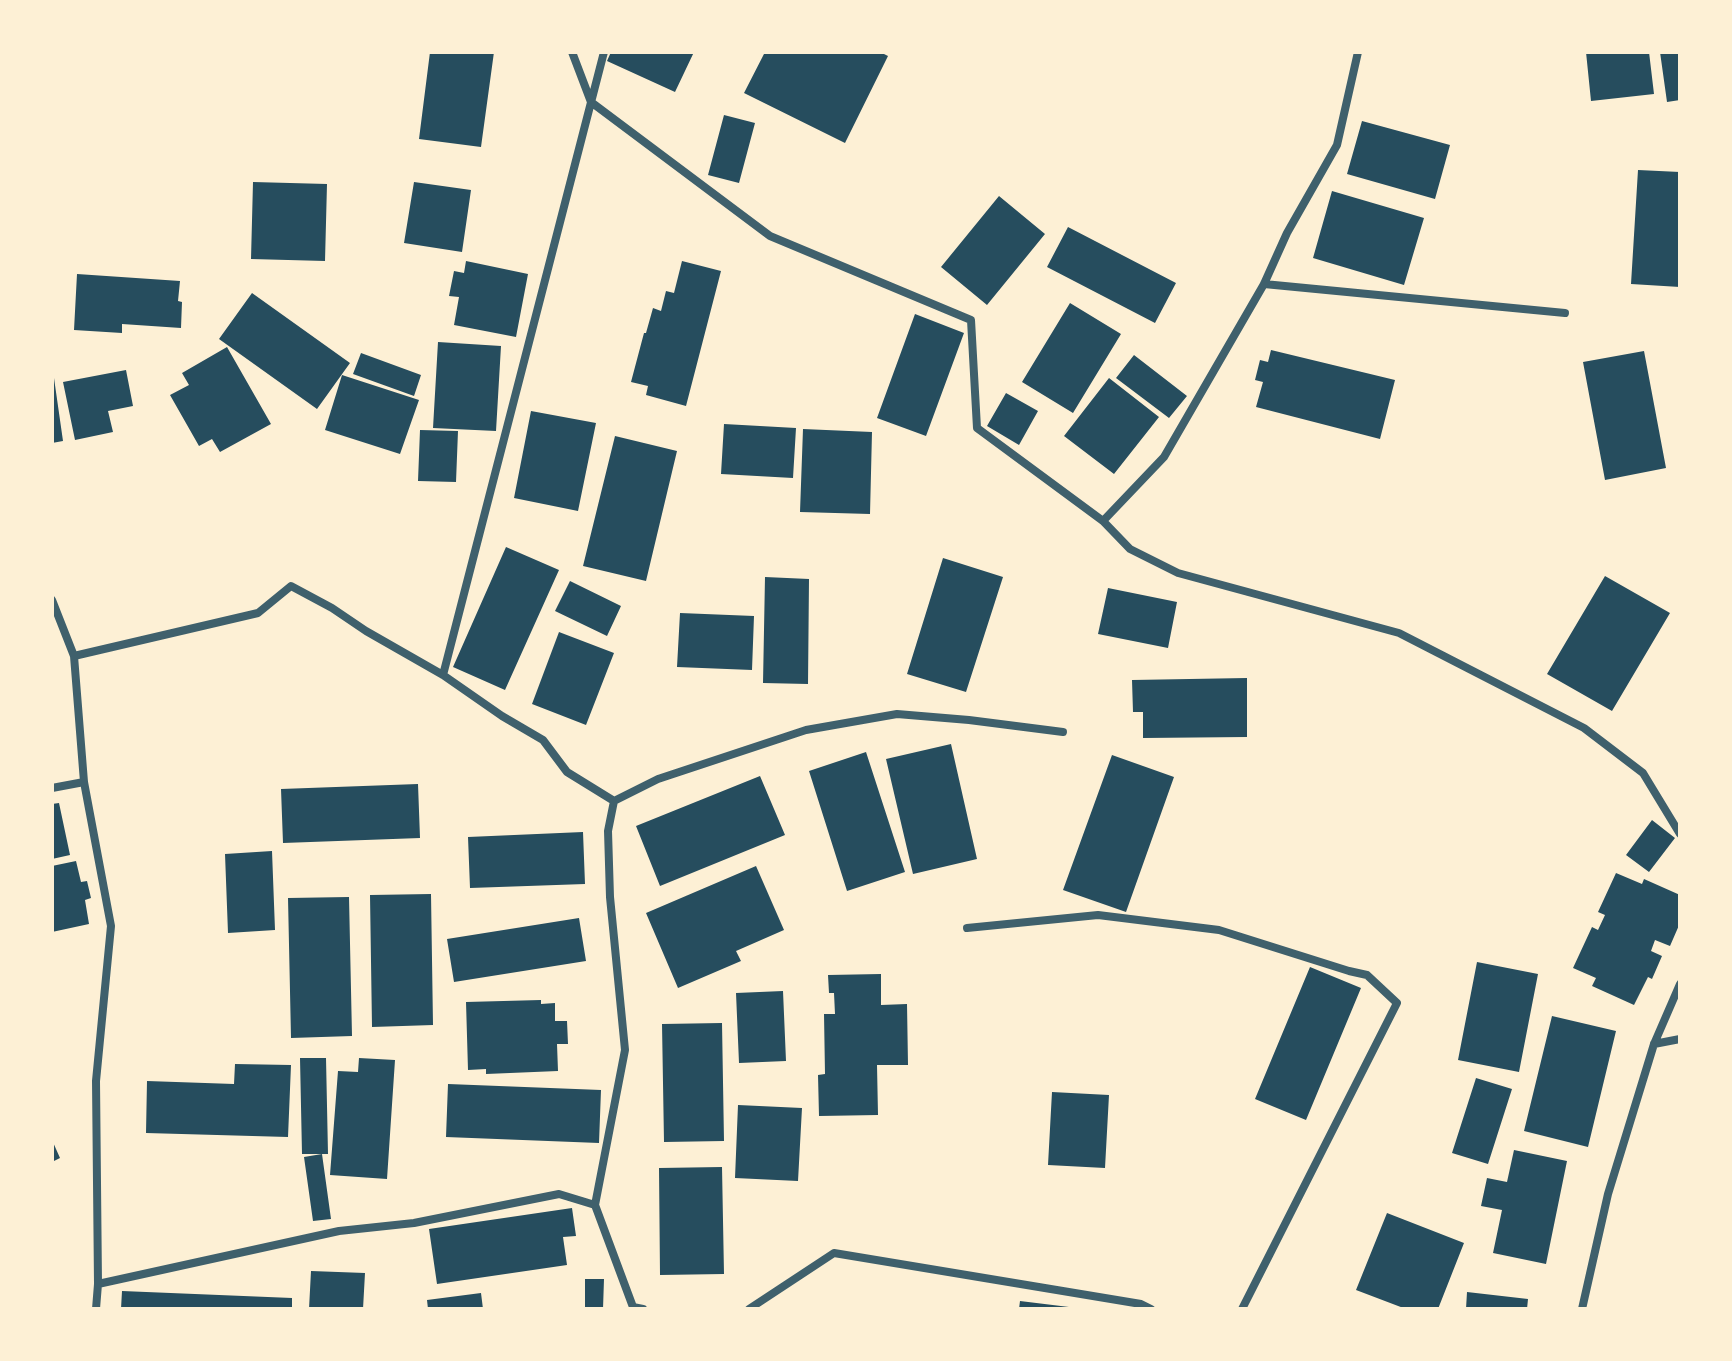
<!DOCTYPE html>
<style>
body{margin:0}
#map{position:relative;width:1732px;height:1361px;overflow:hidden;background:#fdf0d5;font-family:Cabin,sans-serif}
canvas{display:block}
.frame{position:absolute;inset:0;border:54px solid #fdf0d5;pointer-events:none}
</style>
<div id="map">
<canvas width="1732" height="1361"></canvas>
<div class="frame"></div>
</div>
<script>
const c = document.querySelector('canvas').getContext('2d');
c.lineJoin = 'round';
function fillPath(path, color) {
  c.fillStyle = color;
  c.fill(path, 'evenodd');
}
function trace(path, color, width, dash) {
  c.strokeStyle = color;
  c.lineWidth = width;
  c.lineCap = dash ? 'butt' : 'round';
  c.setLineDash(dash || []);
  c.stroke(path);
}
fillPath(new Path2D(`
 M 430,52 L 494,52 L 481,147 L 419,139 Z
 M 611,52 L 694,52 L 675,92 L 607,61 Z
 M 765,52 L 880,52 L 888,56 L 845,143 L 744,93 Z
 M 1586,52 L 1649,52 L 1654,94 L 1591,101 Z
 M 1660,52 L 1680,52 L 1680,100 L 1667,102 Z
 M 724,115 L 755,123 L 739,183 L 708,175 Z
 M 1362,121 L 1450,145 L 1435,199 L 1347,174 Z
 M 1638,170 L 1680,172 L 1680,287 L 1631,284 Z
 M 253,182 L 327,184 L 325,261 L 251,259 Z
 M 414,182 L 471,190 L 462,252 L 404,243 Z
 M 1332,191 L 1424,218 L 1404,285 L 1313,258 Z
 M 999,196 L 1045,234 L 987,305 L 941,267 Z
 M 1068,227 L 1176,283 L 1155,323 L 1047,267 Z
 M 466,261 L 528,274 L 516,337 L 454,325 L 459,297 L 449,296 L 454,271 L 464,273 Z
 M 682,261 L 721,271 L 686,406 L 646,395 L 648,386 L 631,382 L 644,333 L 646,333 L 653,308 L 661,311 L 666,291 L 674,293 Z
 M 77,274 L 180,281 L 178,301 L 182,302 L 181,328 L 122,324 L 122,333 L 74,330 Z
 M 252,293 L 350,363 L 317,409 L 219,339 Z
 M 1070,303 L 1121,334 L 1073,413 L 1022,382 Z
 M 915,314 L 964,333 L 926,436 L 877,418 Z
 M 438,342 L 501,346 L 496,431 L 433,428 Z
 M 227,347 L 271,424 L 220,452 L 212,439 L 199,446 L 170,395 L 189,385 L 182,373 Z
 M 1271,350 L 1395,380 L 1380,439 L 1256,407 L 1263,382 L 1255,380 L 1260,360 L 1268,362 Z
 M 1644,351 L 1666,468 L 1605,480 L 1583,362 Z
 M 361,353 L 421,375 L 414,396 L 353,374 Z
 M 1134,355 L 1187,396 L 1169,418 L 1116,378 Z
 M 126,370 L 133,406 L 108,411 L 113,432 L 75,440 L 63,382 Z
 M 342,375 L 419,400 L 400,454 L 325,430 Z
 M 52,378 L 54,378 L 63,441 L 52,443 Z
 M 1109,378 L 1159,417 L 1114,474 L 1064,436 Z
 M 1006,393 L 1038,411 L 1019,445 L 987,426 Z
 M 531,411 L 596,423 L 578,511 L 514,498 Z
 M 724,424 L 796,428 L 793,478 L 721,474 Z
 M 803,429 L 872,432 L 870,514 L 800,512 Z
 M 420,430 L 458,431 L 456,482 L 418,481 Z
 M 615,436 L 677,451 L 646,581 L 583,566 Z
 M 506,547 L 559,570 L 505,690 L 453,667 Z
 M 943,558 L 1003,577 L 966,692 L 907,674 Z
 M 1605,576 L 1670,613 L 1612,711 L 1547,674 Z
 M 765,577 L 809,579 L 808,684 L 763,683 Z
 M 570,581 L 621,606 L 607,636 L 555,611 Z
 M 1108,588 L 1177,602 L 1168,648 L 1098,634 Z
 M 680,613 L 754,616 L 752,670 L 677,667 Z
 M 559,632 L 614,653 L 586,725 L 532,704 Z
 M 1247,678 L 1247,737 L 1143,738 L 1143,712 L 1133,712 L 1132,680 Z
 M 951,744 L 977,859 L 913,874 L 886,759 Z
 M 866,752 L 905,872 L 847,891 L 809,771 Z
 M 1112,755 L 1174,777 L 1126,912 L 1063,890 Z
 M 760,776 L 785,835 L 660,886 L 636,826 Z
 M 418,784 L 420,838 L 283,843 L 281,789 Z
 M 59,803 L 70,855 L 52,859 L 52,804 Z
 M 1652,820 L 1675,838 L 1649,872 L 1626,855 Z
 M 583,832 L 585,884 L 470,888 L 468,837 Z
 M 272,851 L 275,930 L 228,933 L 225,854 Z
 M 76,861 L 81,882 L 87,881 L 91,898 L 85,900 L 89,924 L 52,932 L 52,866 Z
 M 756,866 L 784,930 L 736,951 L 741,961 L 678,988 L 646,913 Z
 M 1616,873 L 1642,884 L 1644,879 L 1680,895 L 1680,923 L 1670,946 L 1655,940 L 1651,951 L 1662,956 L 1652,979 L 1648,977 L 1634,1005 L 1592,986 L 1596,978 L 1573,968 L 1592,927 L 1598,930 L 1605,915 L 1598,912 Z
 M 431,894 L 433,1025 L 372,1027 L 370,895 Z
 M 349,897 L 352,1036 L 291,1038 L 288,898 Z
 M 579,918 L 586,961 L 454,982 L 447,939 Z
 M 1477,962 L 1538,974 L 1519,1072 L 1458,1060 Z
 M 1310,967 L 1361,988 L 1306,1120 L 1255,1099 Z
 M 881,974 L 881,1005 L 907,1004 L 908,1065 L 877,1065 L 878,1115 L 819,1116 L 818,1075 L 825,1074 L 824,1014 L 835,1014 L 834,993 L 829,993 L 828,975 Z
 M 783,991 L 786,1061 L 739,1063 L 736,993 Z
 M 541,1000 L 541,1004 L 555,1003 L 555,1021 L 567,1021 L 568,1044 L 557,1044 L 558,1071 L 486,1074 L 486,1069 L 468,1070 L 466,1002 Z
 M 1552,1016 L 1616,1031 L 1588,1147 L 1524,1131 Z
 M 722,1023 L 724,1141 L 664,1142 L 662,1024 Z
 M 300,1058 L 326,1058 L 328,1154 L 302,1154 Z
 M 359,1058 L 395,1060 L 387,1179 L 330,1175 L 338,1071 L 358,1072 Z
 M 235,1064 L 291,1065 L 288,1137 L 146,1133 L 147,1081 L 234,1084 Z
 M 1476,1078 L 1512,1089 L 1488,1164 L 1452,1153 Z
 M 448,1084 L 601,1090 L 599,1143 L 446,1137 Z
 M 1052,1092 L 1109,1095 L 1105,1168 L 1048,1165 Z
 M 738,1105 L 802,1108 L 798,1181 L 735,1178 Z
 M 52,1140 L 60,1158 L 52,1162 Z
 M 1514,1150 L 1567,1161 L 1546,1264 L 1493,1253 L 1502,1210 L 1481,1206 L 1487,1178 L 1507,1182 Z
 M 322,1154 L 331,1219 L 313,1221 L 304,1157 Z
 M 722,1167 L 724,1274 L 660,1275 L 659,1168 Z
 M 572,1208 L 576,1236 L 563,1237 L 567,1265 L 437,1284 L 429,1229 Z
 M 1387,1213 L 1464,1243 L 1438,1309 L 1406,1309 L 1356,1290 Z
 M 311,1271 L 365,1273 L 363,1309 L 309,1309 Z
 M 585,1279 L 604,1279 L 603,1309 L 585,1309 Z
 M 122,1291 L 292,1298 L 292,1309 L 121,1309 Z
 M 1467,1292 L 1528,1299 L 1527,1309 L 1466,1309 Z
 M 481,1293 L 483,1309 L 428,1309 L 427,1300 Z
 M 1020,1301 L 1069,1307 L 1069,1309 L 1019,1309 Z`), '#264d5e');
trace(new Path2D(`
 M 572,52 L 591,102 L 770,236 L 971,320 L 977,428 L 1103,521
 M 1358,52 L 1337,145 L 1287,233 L 1264,284 L 1164,457 L 1103,521 L 1130,549 L 1178,573 L 1399,633 L 1584,728 L 1643,773 L 1680,834
 M 1264,284 L 1565,313
 M 52,600 L 74,656 L 84,782 L 111,926 L 96,1081 L 98,1284 L 96,1309
 M 74,656 L 258,613 L 291,586 L 332,608 L 366,631 L 443,675 L 502,716 L 543,740 L 567,772 L 614,801 L 608,831 L 610,897 L 625,1050 L 595,1205 L 559,1194 L 414,1223 L 339,1231 L 98,1284
 M 443,675 L 604,52
 M 52,788 L 84,782
 M 614,801 L 658,779 L 806,730 L 897,714 L 969,720 L 1063,732
 M 967,928 L 1098,915 L 1219,930 L 1349,971 L 1367,975 L 1397,1003 L 1242,1309
 M 1654,1044 L 1680,1039
 M 595,1205 L 633,1307 L 643,1309
 M 749,1309 L 834,1253 L 1141,1304 L 1151,1309
 M 1582,1309 L 1608,1194 L 1654,1044 L 1680,984`), '#3f606c', 8);
</script>
